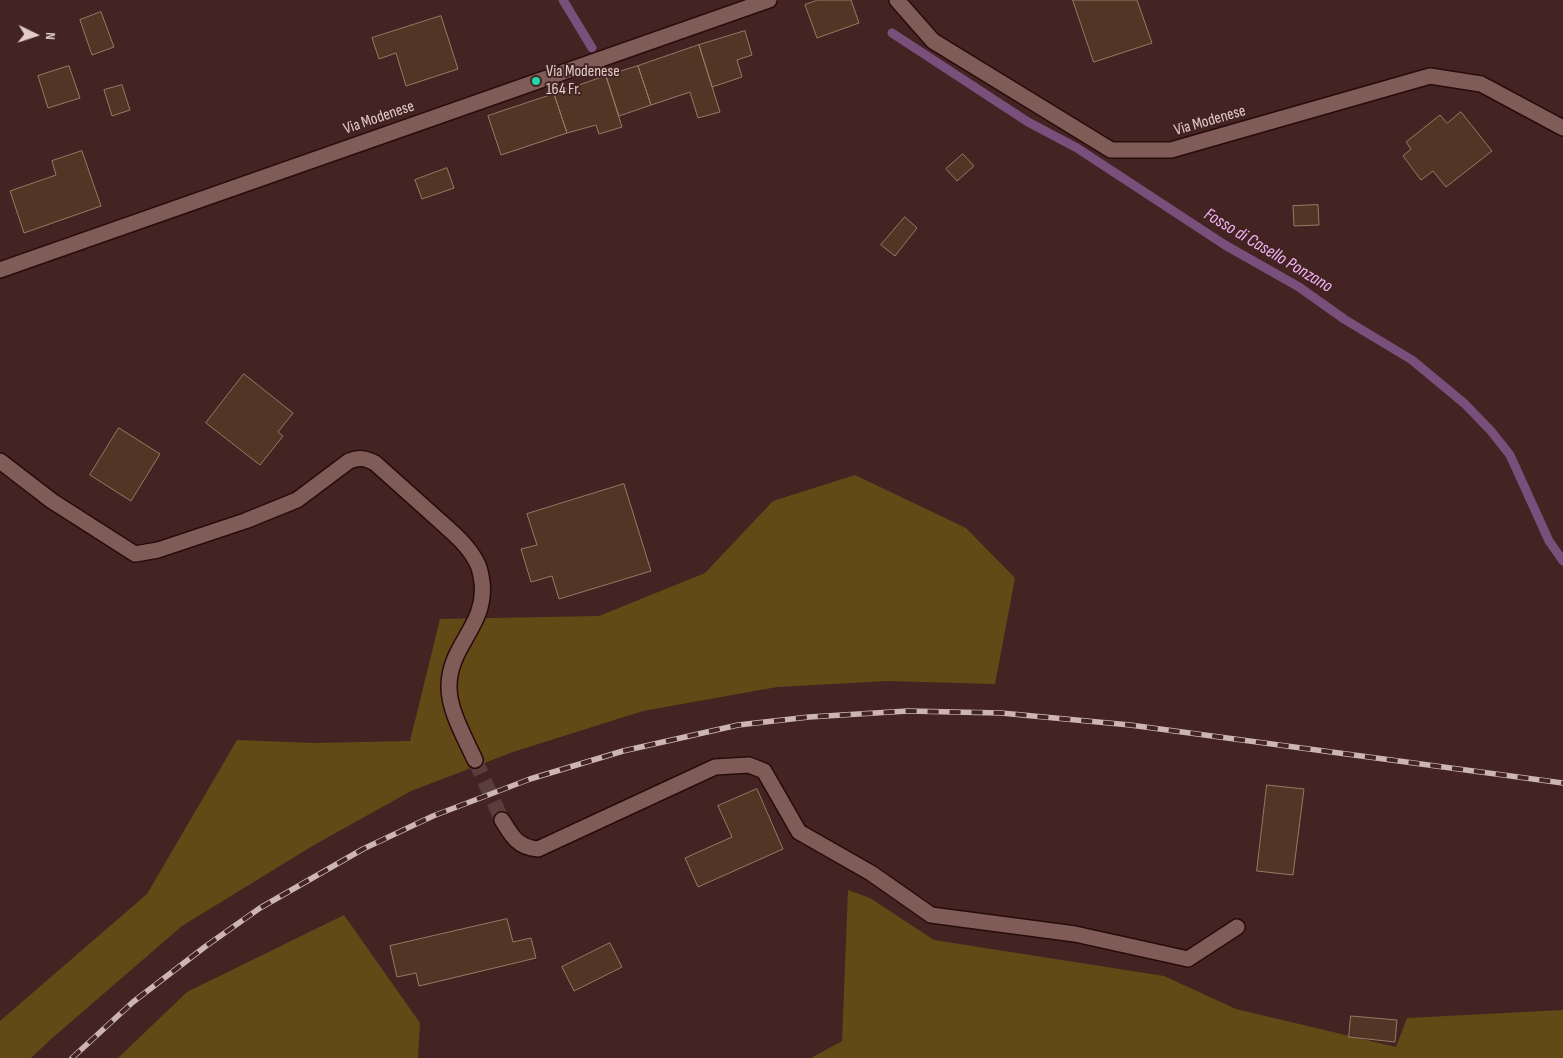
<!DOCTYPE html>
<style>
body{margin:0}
#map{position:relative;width:1563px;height:1058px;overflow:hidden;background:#432422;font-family:"Sofia Sans Condensed",sans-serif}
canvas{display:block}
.north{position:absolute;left:10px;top:10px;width:50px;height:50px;-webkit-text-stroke:4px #432422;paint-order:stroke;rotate:94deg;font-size:14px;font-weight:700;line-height:20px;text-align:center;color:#e1ccca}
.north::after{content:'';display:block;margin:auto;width:18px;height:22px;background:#e1ccca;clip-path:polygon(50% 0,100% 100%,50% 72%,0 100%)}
</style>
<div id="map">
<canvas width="1563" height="1058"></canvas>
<div class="north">N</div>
</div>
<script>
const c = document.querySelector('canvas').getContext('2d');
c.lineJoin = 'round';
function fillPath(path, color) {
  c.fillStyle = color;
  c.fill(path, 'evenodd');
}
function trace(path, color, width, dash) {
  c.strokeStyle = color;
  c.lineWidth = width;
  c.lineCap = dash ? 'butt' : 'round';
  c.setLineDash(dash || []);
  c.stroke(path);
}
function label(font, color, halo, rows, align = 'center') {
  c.font = font + ' "Sofia Sans Condensed",sans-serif';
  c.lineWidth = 4;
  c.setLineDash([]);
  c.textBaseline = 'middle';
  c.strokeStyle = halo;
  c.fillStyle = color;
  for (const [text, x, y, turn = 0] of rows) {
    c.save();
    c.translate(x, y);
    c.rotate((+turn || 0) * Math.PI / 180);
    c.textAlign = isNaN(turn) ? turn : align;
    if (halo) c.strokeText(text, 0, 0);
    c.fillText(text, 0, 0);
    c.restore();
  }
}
fillPath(new Path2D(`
 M 855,475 L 966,528 L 1015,578 L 995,684 L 887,681 L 777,687 L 643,711 L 513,752 L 411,791 L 314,845 L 182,926 L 50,1040 L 31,1058 L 0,1058 L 0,1021 L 147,894 L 237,740 L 314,743 L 410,741 L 440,619 L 599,616 L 705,573 L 773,501 Z
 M 848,890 L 870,898 L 934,940 L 1164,976 L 1236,1009 L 1396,1047 L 1407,1018 L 1563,1010 L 1563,1058 L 811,1058 L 842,1041 Z
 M 344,915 L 420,1023 L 418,1058 L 118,1058 L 187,992 Z`), '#624a16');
trace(new Path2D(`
 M 563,0 L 592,48
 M 892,33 L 1028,122 L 1077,148 L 1225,245 L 1299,287 L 1344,319 L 1412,360 L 1465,404 L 1491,431 L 1510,455 L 1549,541 L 1563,561`), '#78507b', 9);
const building = new Path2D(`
 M 818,0 L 851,0 L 859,23 L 817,38 L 805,5 Z
 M 1073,0 L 1137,0 L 1152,43 L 1094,62 Z
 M 101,12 L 114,47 L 92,55 L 80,20 Z
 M 441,16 L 458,69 L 406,86 L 396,53 L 379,59 L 372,38 Z
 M 745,31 L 752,55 L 737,60 L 742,77 L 712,87 L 699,45 Z
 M 699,45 L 720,112 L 698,118 L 690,92 L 651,105 L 638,66 Z
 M 69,66 L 80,98 L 48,108 L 38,76 Z
 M 638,66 L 651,105 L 619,116 L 606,76 Z
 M 606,76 L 622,127 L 599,134 L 596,125 L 567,133 L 554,94 Z
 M 122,85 L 130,110 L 112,116 L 104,90 Z
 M 554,94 L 567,133 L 501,155 L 488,116 Z
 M 1461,112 L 1492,151 L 1446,187 L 1433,171 L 1421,180 L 1403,156 L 1411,149 L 1406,142 L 1440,115 L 1447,123 Z
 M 82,151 L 101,206 L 24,233 L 10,191 L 56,175 L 52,161 Z
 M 963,154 L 974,166 L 957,181 L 946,169 Z
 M 447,168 L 454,188 L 422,199 L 415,180 Z
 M 1318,205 L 1319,225 L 1294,226 L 1293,206 Z
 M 905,217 L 917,228 L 895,256 L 881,245 Z
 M 244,374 L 293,413 L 278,432 L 283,436 L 260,465 L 206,423 Z
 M 119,428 L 160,454 L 131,501 L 90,475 Z
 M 624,484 L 651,571 L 559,599 L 552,576 L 531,582 L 521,549 L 537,545 L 527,514 Z
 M 1267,785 L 1304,789 L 1293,875 L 1257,871 Z
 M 757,789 L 783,849 L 698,887 L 685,858 L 732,837 L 718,806 Z
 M 507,919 L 513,942 L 531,938 L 536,958 L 419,986 L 416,973 L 397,977 L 390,946 Z
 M 610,943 L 622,967 L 574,991 L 562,967 Z
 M 1351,1016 L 1397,1020 L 1395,1042 L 1349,1037 Z`);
fillPath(building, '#523625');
trace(building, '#987965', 1);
trace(new Path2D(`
 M 475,760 L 502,820`), '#5b3d3b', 15, [15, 8]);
const minor = new Path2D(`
 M 897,0 L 933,41 L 1111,150 L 1171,150 L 1430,76 L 1481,84 L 1563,128
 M 0,461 L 52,501 L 135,554 L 158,550 L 245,521 L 297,500 L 349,461 C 359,457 365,458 375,463 C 394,480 413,497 432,514 C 447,528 466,542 476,561 C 480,567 481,575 482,582 C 487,625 450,644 449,685 C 448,709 465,738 475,760
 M 502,820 C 511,835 518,848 538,849 L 715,767 L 749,765 L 764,771 L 799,832 L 871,873 L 931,915 L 1075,934 L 1188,959 L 1237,927`);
const tertiary = new Path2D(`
 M 0,270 L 769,0`);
trace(minor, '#280b0b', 18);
trace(tertiary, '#280b0b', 18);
trace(minor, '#805c59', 15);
trace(tertiary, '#805c59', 15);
const rail = new Path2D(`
 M 72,1058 L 133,1002 L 206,946 L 260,908 L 363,849 L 433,816 L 530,779 L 623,751 L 738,725 L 809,717 L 908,711 L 1001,713 L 1130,725 L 1563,783`);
trace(rail, '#ccb5b3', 5.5);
trace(rail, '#432422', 4, [11]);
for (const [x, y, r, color] of [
 [536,81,5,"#25d5ae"]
]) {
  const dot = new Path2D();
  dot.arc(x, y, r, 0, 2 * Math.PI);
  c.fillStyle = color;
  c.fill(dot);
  trace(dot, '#432422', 2);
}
label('16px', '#e1ccca', '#432422', [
 ["Via Modenese",546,72],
 ["164 Fr.",546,90]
], 'left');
label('16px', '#e1ccca', '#432422', [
 ["Via Modenese",379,118,-19],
 ["Via Modenese",1210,121,-16]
]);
label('italic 18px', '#f1b2f5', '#432422', [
 ["Fosso di Casello Ponzano",1268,251,31]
]);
</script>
